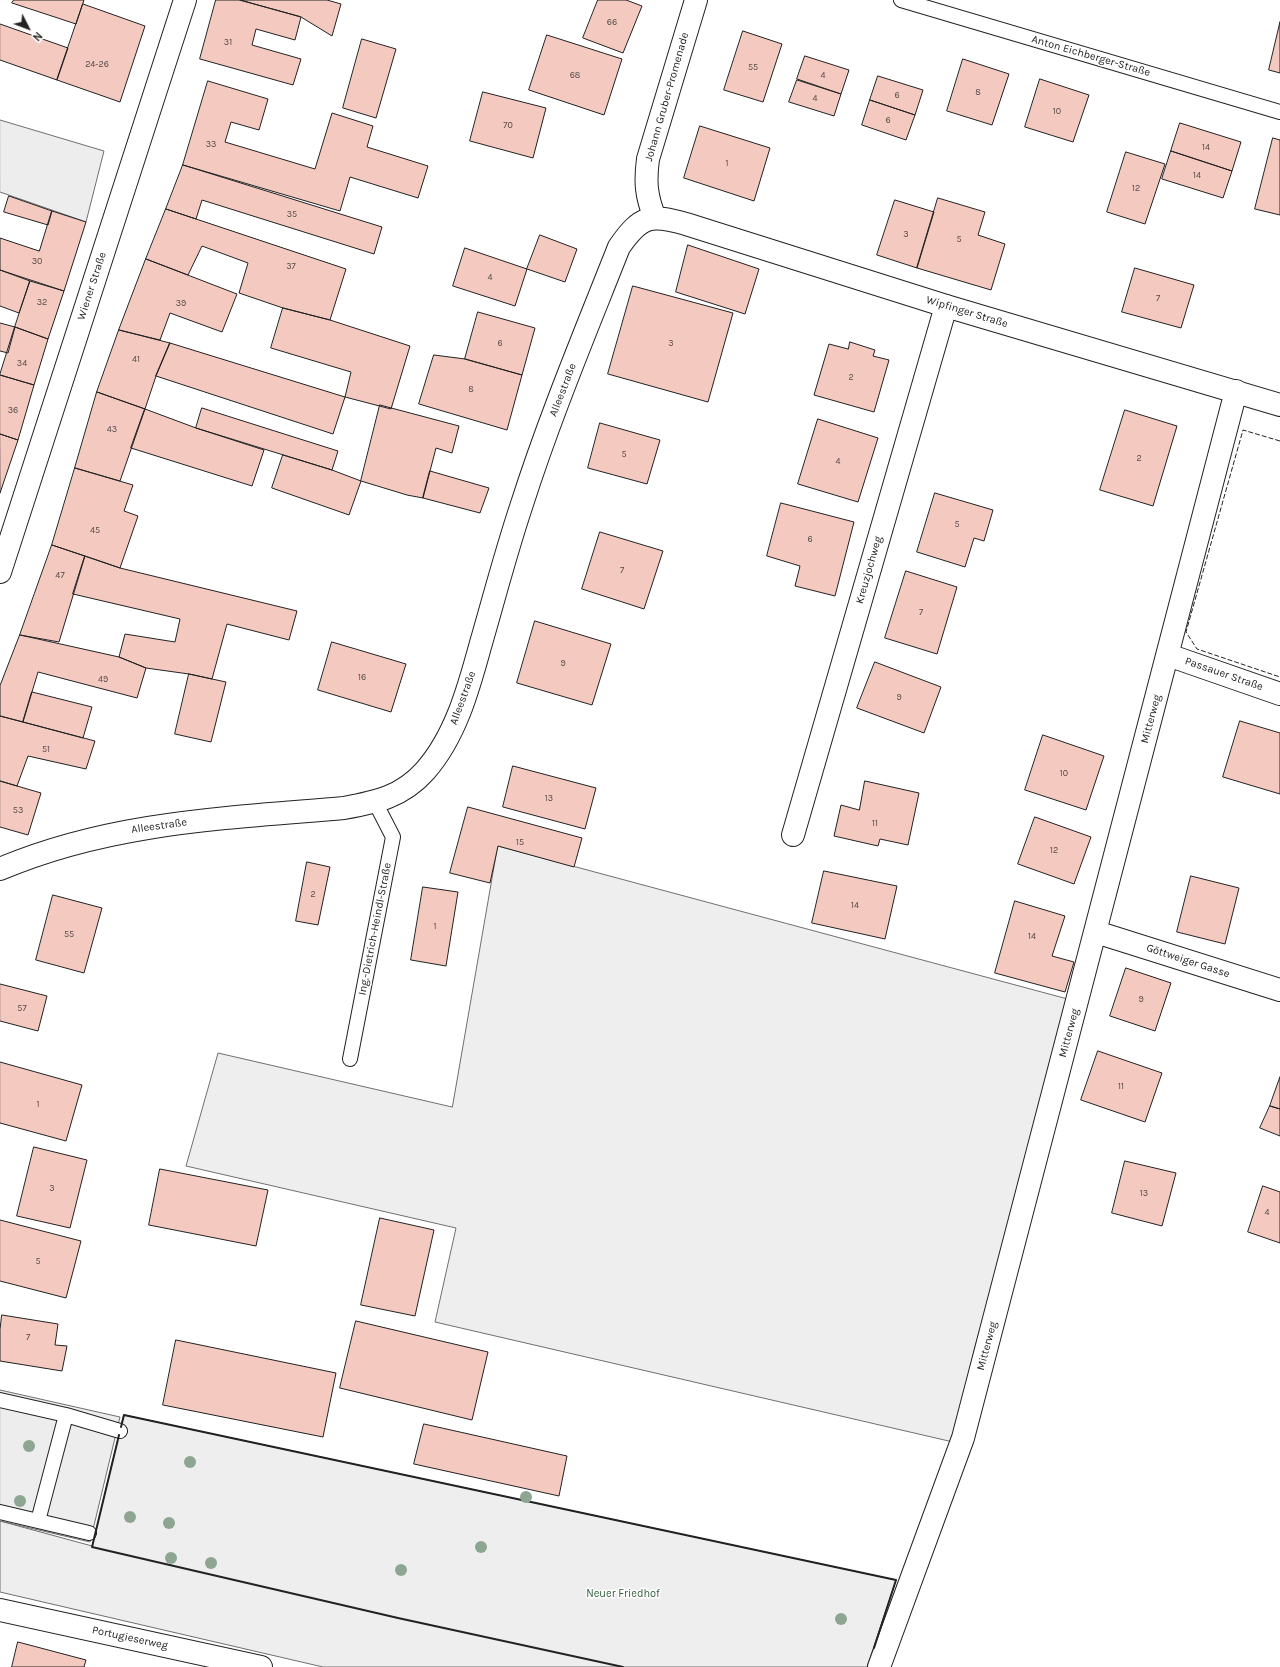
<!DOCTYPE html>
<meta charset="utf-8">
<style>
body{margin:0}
#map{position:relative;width:1280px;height:1667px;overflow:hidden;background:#fff;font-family:Karla,sans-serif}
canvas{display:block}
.north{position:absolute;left:8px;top:8px;width:40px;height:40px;-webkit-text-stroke:3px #fff;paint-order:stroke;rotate:132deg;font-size:11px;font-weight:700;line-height:16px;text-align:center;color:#222}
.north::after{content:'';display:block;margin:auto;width:14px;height:18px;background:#222;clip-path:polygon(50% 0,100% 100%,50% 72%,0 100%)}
</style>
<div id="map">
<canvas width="1280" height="1667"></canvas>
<div class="north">N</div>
</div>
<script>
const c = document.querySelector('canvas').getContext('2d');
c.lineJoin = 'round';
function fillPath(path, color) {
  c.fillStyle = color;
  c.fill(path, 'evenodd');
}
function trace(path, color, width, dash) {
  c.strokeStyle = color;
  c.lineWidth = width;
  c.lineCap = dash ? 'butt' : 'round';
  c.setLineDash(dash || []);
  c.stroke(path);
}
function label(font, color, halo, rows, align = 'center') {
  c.font = font + ' Karla,sans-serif';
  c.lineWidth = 3;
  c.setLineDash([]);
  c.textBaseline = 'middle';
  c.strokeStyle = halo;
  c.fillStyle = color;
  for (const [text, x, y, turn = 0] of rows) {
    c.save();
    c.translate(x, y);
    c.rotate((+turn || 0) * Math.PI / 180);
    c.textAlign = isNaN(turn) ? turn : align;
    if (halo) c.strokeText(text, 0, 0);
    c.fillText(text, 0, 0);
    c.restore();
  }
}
const green = new Path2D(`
 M 498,846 L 1075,1001 L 975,1347 L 953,1442 L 435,1322 L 456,1228 L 186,1166 L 218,1053 L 452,1107 Z
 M 124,1415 L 896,1580 L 867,1667 L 323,1667 L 0,1592 L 0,1521 L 92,1546 Z`);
fillPath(green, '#eee');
trace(green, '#6f6f6f', 1);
const parking = new Path2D(`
 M 0,120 L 104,151 L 86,222 L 0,192 Z
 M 0,1390 L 120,1417 L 90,1542 L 0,1521 Z`);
fillPath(parking, '#ededed');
trace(parking, '#6f6f6f', 1);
const building = new Path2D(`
 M 14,0 L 84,0 L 76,24 L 12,3 Z
 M 216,0 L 240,0 L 301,17 L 295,40 L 256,29 L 252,45 L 301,59 L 293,85 L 200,59 Z
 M 240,0 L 327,0 L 341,4 L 332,36 L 301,17 Z
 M 598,0 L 626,0 L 642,6 L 623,53 L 583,38 Z
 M 83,4 L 145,26 L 120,102 L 57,80 Z
 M 1280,22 L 1280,73 L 1269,70 Z
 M 0,24 L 68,48 L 57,80 L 0,60 Z
 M 743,31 L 782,44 L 763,102 L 724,90 Z
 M 547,35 L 622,59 L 604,115 L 529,90 Z
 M 362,39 L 396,49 L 376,118 L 343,108 Z
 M 805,56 L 849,70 L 841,94 L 797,79 Z
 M 963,59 L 1009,74 L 992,125 L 947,111 Z
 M 878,76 L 923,90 L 915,115 L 870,100 Z
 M 1040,79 L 1089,95 L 1073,142 L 1025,127 Z
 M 797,80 L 841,94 L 834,116 L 789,102 Z
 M 208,81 L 268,99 L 259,130 L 231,122 L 225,142 L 315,169 L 332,113 L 373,126 L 367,147 L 428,166 L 418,198 L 350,177 L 340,211 L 183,165 Z
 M 483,92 L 546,108 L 533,158 L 470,141 Z
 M 870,100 L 915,115 L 906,140 L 862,125 Z
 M 1180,123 L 1241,142 L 1232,171 L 1171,151 Z
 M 700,126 L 770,148 L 754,201 L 684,178 Z
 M 1273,138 L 1280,140 L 1280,215 L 1255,209 Z
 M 1171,151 L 1232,171 L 1223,198 L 1162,179 Z
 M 1126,152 L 1165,164 L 1145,224 L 1107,212 Z
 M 183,165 L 382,227 L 374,254 L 202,200 L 196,219 L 166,209 Z
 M 9,196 L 52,211 L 48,225 L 4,212 Z
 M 938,198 L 985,212 L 978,235 L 1005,244 L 991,290 L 917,268 Z
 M 895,200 L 934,212 L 917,268 L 877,255 Z
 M 166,209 L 346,269 L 330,320 L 283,308 L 239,293 L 248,263 L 202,246 L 188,275 L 146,259 Z
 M 52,211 L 86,222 L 64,291 L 0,270 L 0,238 L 39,251 Z
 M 540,235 L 577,249 L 565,282 L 527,269 Z
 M 688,245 L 759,269 L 745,314 L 676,292 Z
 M 465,248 L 527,269 L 515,306 L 453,286 Z
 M 146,259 L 237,294 L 222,332 L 170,313 L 160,340 L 119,330 Z
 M 1135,268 L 1194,285 L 1181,328 L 1122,312 Z
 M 0,270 L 30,281 L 19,313 L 0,306 Z
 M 30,281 L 64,291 L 48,339 L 15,327 Z
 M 633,286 L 733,313 L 708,402 L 608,374 Z
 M 283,308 L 330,320 L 410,346 L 391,409 L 345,397 L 351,372 L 271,348 Z
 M 478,312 L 535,328 L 522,375 L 465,359 Z
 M 0,323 L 15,327 L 8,353 L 0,351 Z
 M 15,327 L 48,339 L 34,385 L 0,375 Z
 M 119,330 L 170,343 L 156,376 L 145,409 L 97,392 Z
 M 850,342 L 875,350 L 873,356 L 889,360 L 874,412 L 814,395 L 829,344 L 848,349 Z
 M 170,343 L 345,397 L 333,434 L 156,376 Z
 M 434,355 L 465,359 L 522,375 L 507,430 L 419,404 Z
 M 0,375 L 34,385 L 18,440 L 0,434 Z
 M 97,392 L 145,409 L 120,481 L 75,468 Z
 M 380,405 L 459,426 L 452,453 L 436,448 L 423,498 L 407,495 L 361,481 Z
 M 202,408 L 338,451 L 332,470 L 196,428 Z
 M 145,409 L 196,428 L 264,450 L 252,486 L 131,448 Z
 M 1125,410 L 1177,426 L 1153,506 L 1100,490 Z
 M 818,419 L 878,438 L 858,502 L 798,484 Z
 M 600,423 L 660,440 L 647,484 L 588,468 Z
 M 0,434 L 18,440 L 0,493 Z
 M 283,455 L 332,470 L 361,481 L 349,515 L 272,488 Z
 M 75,468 L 133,485 L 124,511 L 138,516 L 120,568 L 52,545 Z
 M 430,471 L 489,488 L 480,513 L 423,498 Z
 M 935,493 L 993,510 L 984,541 L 974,538 L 965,567 L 917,552 Z
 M 781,503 L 854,522 L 835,596 L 795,586 L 800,566 L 767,556 Z
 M 600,532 L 663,551 L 644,609 L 582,589 Z
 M 52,545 L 85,556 L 59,642 L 20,635 Z
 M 85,556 L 120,568 L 297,611 L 289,640 L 227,624 L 212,679 L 189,674 L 146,668 L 119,657 L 125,634 L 175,642 L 180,619 L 73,594 Z
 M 906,571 L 957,587 L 937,654 L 885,638 Z
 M 535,621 L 611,644 L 592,705 L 517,683 Z
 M 20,635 L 119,657 L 146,668 L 137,698 L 38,672 L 23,722 L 0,716 L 0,686 Z
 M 332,642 L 406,664 L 391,712 L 318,690 Z
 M 875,662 L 941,687 L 924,733 L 857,708 Z
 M 189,674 L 226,682 L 211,742 L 175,734 Z
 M 32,692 L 92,707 L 83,738 L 23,722 Z
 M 0,716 L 95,741 L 86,769 L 28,756 L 17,786 L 0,781 Z
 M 1240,721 L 1280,733 L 1280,794 L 1223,777 Z
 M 1043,735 L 1104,756 L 1086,810 L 1025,790 Z
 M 513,766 L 596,788 L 585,829 L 503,807 Z
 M 0,781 L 41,793 L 28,835 L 0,827 Z
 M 865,781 L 919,793 L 908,845 L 880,839 L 878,846 L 834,836 L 841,805 L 859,810 Z
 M 468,807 L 582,838 L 574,867 L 498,846 L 490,883 L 450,873 Z
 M 1035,817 L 1091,837 L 1074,884 L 1018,864 Z
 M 307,862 L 330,867 L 318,925 L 296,921 Z
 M 824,871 L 897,886 L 885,939 L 812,923 Z
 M 1191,876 L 1239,888 L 1225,944 L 1177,932 Z
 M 423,887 L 458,892 L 446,966 L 411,960 Z
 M 53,895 L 102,908 L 84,973 L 36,960 Z
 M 1015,901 L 1065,916 L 1052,956 L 1074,962 L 1065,992 L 995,973 Z
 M 1126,968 L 1171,983 L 1155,1031 L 1110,1016 Z
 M 0,984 L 47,996 L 38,1031 L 0,1021 Z
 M 1098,1051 L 1162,1073 L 1145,1122 L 1081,1100 Z
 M 0,1062 L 82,1085 L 66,1141 L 0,1123 Z
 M 1280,1077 L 1280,1109 L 1270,1106 Z
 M 1270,1106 L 1280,1109 L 1280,1136 L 1260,1128 Z
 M 34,1147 L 87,1160 L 70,1228 L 17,1216 Z
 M 1125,1161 L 1176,1173 L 1162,1226 L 1112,1213 Z
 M 160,1169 L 268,1190 L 256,1246 L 149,1225 Z
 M 1263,1186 L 1280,1192 L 1280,1243 L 1248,1232 Z
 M 380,1218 L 434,1230 L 415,1316 L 361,1305 Z
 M 0,1220 L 81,1241 L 66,1298 L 0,1281 Z
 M 2,1315 L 58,1324 L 55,1345 L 67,1346 L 62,1371 L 0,1361 L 0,1330 Z
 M 356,1321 L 488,1352 L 472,1420 L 340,1388 Z
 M 176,1340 L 336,1373 L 323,1437 L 163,1405 Z
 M 424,1424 L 567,1456 L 559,1496 L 414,1464 Z
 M 18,1642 L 86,1660 L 84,1667 L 12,1667 Z`);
fillPath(building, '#f3c9c0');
trace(building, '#222', 1);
const service = new Path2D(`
 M 901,0 L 1280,112
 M 350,1059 L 393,837 L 375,802
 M 0,1400 L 66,1415 L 120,1431
 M 0,1512 L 89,1533
 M 38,1521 L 66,1415`);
const minor = new Path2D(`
 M 655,218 C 646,196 645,182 648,159 L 696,0
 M 1168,655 L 1280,694
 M 793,835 L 946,306
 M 1096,932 L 1280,990
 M 0,1610 L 261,1667
 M 879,1667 L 963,1438 L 1236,391`);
const tertiary = new Path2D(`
 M 0,869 C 110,822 227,818 344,808 C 376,802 402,797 425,771 C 456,736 469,687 481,643 C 494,598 506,552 521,507 C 549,419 585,333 619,247 C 641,215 651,214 686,224 L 946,306 L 1280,405`);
const secondary = new Path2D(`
 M 0,572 L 185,0`);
trace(service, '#222', 16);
trace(minor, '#222', 24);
trace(tertiary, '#222', 24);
trace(secondary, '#222', 24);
trace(service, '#fff', 14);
trace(minor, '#fff', 22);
trace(tertiary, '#fff', 22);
trace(secondary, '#fff', 22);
trace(new Path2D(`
 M 1280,441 L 1243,430 L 1186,632 L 1197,649 L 1280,677`), '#222', 1, [5, 2]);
trace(new Path2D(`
 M 121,1427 L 124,1415 L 896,1580 L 874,1648
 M 119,1435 L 92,1547 L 398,1618 L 623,1667`), '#222', 2);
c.fillStyle = '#8da692';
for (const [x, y] of [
 [29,1446],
 [190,1462],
 [526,1497],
 [20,1501],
 [130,1517],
 [169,1523],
 [481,1547],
 [171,1558],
 [211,1563],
 [401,1570],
 [841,1619]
]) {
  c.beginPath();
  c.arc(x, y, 6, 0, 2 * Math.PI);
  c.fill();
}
label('9px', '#564c4a', null, [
 ["66",612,22],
 ["31",228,42],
 ["24-26",97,64],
 ["55",753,67],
 ["68",575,75],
 ["4",823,75],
 ["8",978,92],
 ["6",897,95],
 ["4",815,98],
 ["10",1057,111],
 ["6",888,120],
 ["70",508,125],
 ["33",211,144],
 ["14",1206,147],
 ["1",727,163],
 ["14",1197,175],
 ["12",1136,188],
 ["35",292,214],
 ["3",906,234],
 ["5",959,239],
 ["30",37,261],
 ["37",291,266],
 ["4",490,277],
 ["7",1158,298],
 ["32",42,302],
 ["39",181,303],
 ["6",500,343],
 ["3",671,343],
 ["41",136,359],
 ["34",22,363],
 ["2",851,377],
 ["8",471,389],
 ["36",13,410],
 ["43",112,429],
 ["5",624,454],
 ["2",1139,458],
 ["4",838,461],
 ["5",957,524],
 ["45",95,530],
 ["6",810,539],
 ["7",622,570],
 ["47",60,575],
 ["7",921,612],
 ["9",563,663],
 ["16",362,677],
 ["49",103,679],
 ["9",899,697],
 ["51",46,749],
 ["10",1064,773],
 ["13",549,798],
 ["53",18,810],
 ["11",875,823],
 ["15",520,842],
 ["12",1054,850],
 ["2",313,894],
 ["14",855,905],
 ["1",435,926],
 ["55",69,934],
 ["14",1032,936],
 ["9",1141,999],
 ["57",22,1008],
 ["11",1121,1086],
 ["1",38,1104],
 ["3",52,1188],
 ["13",1144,1193],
 ["4",1267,1212],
 ["5",38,1261],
 ["7",28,1337]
]);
label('11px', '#222', '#fff', [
 ["Anton Eichberger-Straße",1091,56,16],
 ["Johann Gruber-Promenade",667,97,-74],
 ["Wiener Straße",92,286,-72],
 ["Wipfinger Straße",967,312,17],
 ["Alleestraße",563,390,-69],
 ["Kreuzjochweg",869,570,-74],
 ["Passauer Straße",1224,674,19],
 ["Alleestraße",463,698,-70],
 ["Mitterweg",1151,719,-75],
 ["Alleestraße",159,826,-8],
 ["Ing.-Dietrich-Heindl-Straße",375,929,-79],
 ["Göttweiger Gasse",1188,961,18],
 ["Mitterweg",1069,1033,-75],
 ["Mitterweg",987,1346,-75],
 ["Portugieserweg",130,1638,12]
]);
label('11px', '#2f5e38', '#fff', [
 ["Neuer Friedhof",623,1594]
]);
</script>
